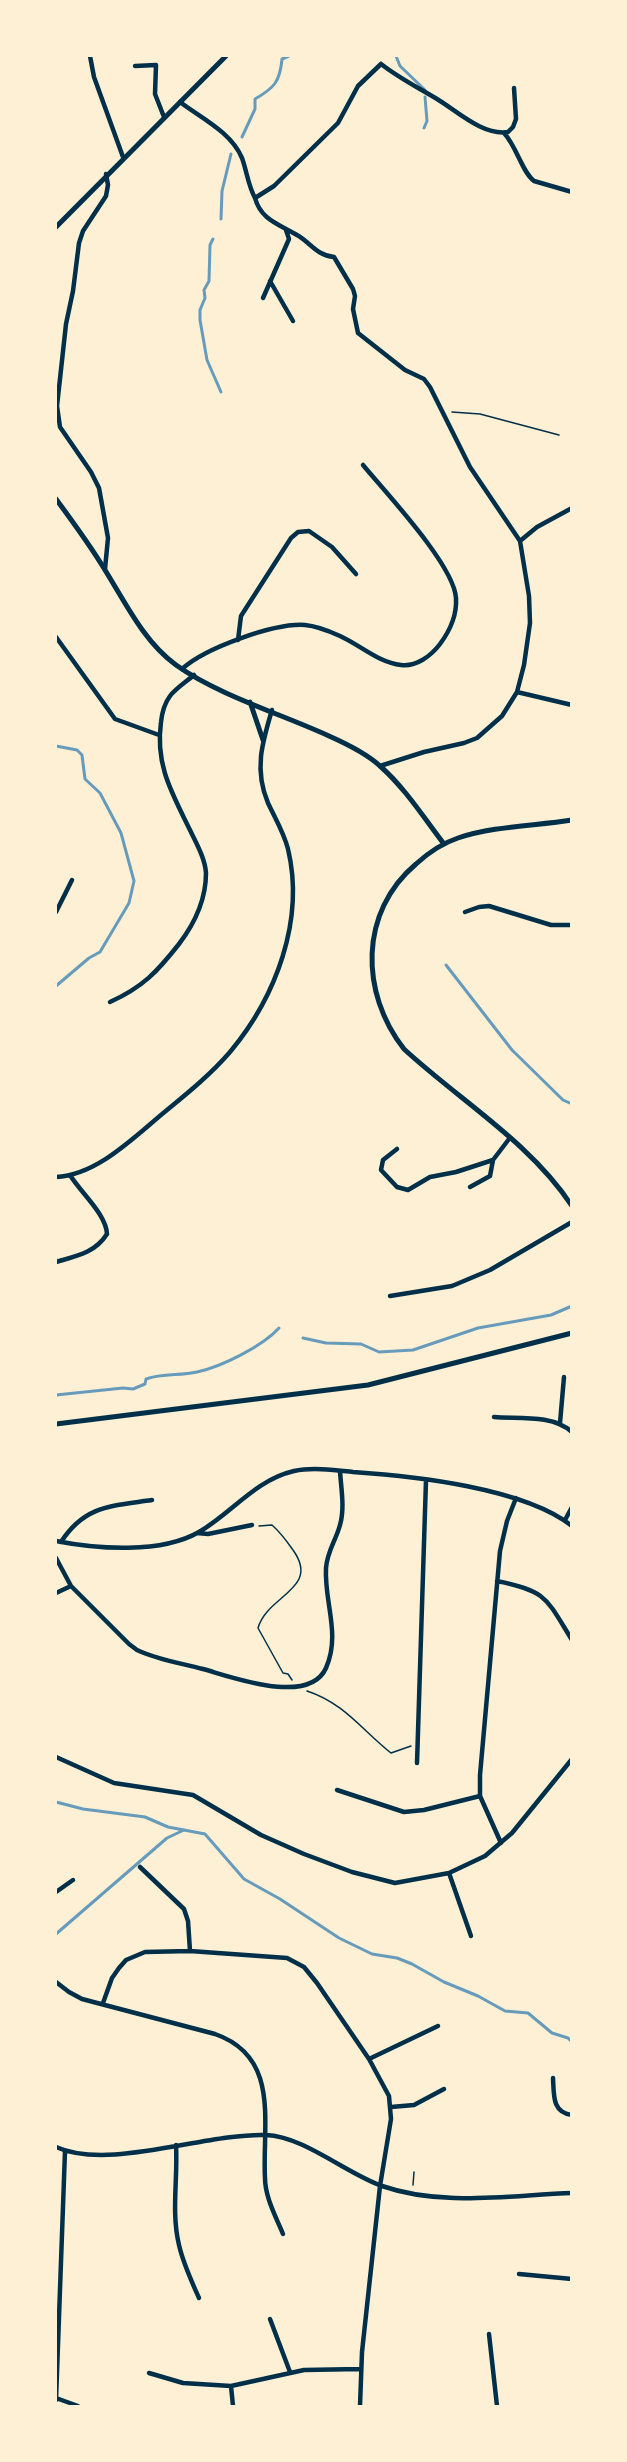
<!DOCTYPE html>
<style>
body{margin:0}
#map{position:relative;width:627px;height:2462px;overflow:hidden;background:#fdf0d5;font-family:Signika,sans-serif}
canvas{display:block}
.frame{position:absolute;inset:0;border:57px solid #fdf0d5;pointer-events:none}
</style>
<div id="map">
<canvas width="627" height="2462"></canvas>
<div class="frame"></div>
</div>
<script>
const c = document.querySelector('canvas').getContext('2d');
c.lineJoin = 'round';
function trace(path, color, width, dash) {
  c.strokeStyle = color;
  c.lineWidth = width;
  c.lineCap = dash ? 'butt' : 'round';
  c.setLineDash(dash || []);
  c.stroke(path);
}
trace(new Path2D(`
 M 396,56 L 400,66 L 425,90
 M 424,128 L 427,121 L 425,97
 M 242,137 L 255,109 L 255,99 C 274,88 280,82 282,59 L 289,56
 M 221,219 L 222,191 L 231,154
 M 213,239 L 210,245 L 209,281 L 204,290 L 205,298 L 200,310 L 200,320 L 207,360 L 221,392
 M 56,746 L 77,750 L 82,755 L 85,779 L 100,793 L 121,833 L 134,881 L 129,903 L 100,952 L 89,958 L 56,986
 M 446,965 L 512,1050 L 563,1100 L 572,1104
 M 303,1338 L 326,1343 L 361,1344 L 379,1352 L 413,1350 L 478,1328 L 551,1315 L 572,1306
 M 56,1395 L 123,1388 L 133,1389 L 145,1384 L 146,1379 C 163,1373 180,1376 197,1372 C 221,1367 263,1346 279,1328
 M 56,1802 L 83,1809 L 145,1817 L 168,1827 L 205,1834 L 244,1879 L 280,1899 L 339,1938 L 372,1954 L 397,1958 L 412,1964 L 444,1982 L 478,1996 L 505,2011 L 528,2013 L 552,2033 L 568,2038 L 572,2042
 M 56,1934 L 167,1838 L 184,1830`), '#669bbc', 3);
trace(new Path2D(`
 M 452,412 L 480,414 L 559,435
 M 259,1526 L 272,1525 C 280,1532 286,1540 293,1550 C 321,1589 267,1595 258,1628 L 283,1673 L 288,1674 L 292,1680
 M 307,1691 C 344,1703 362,1730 391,1753 L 411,1746
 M 413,2185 L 414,2172`), '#003049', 1.5);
trace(new Path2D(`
 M 90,56 L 94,77 L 123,157
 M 381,64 C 399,78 417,87 437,99 C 457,111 483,136 508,132 L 513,127 L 516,119 L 514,88
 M 135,66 L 156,65 L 155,94 L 164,117
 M 180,102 C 201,118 231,132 242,158 C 247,172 248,185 255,198 L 274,186 L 338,123 L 358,86 L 381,64
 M 504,133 C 517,147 522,172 534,181 L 572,192
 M 255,198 C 261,220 279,224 297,235 C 311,243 316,255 334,257 L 353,289 L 355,296 L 353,309 L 358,333 L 405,370 L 424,379 L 430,387 L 470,467 L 520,541 L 529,596 L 530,623 L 524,665 L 517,692 L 502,716 L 477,738 L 464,743 L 424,752 L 380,766
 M 270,281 L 293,321
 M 263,298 L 289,239 L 286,230
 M 520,541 L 537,527 L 572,508
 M 105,569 L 108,538 L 99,488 L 91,472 L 60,427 L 57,406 L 66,324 L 73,291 L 79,243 L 83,231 L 106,196 L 108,185 L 106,174
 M 56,637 L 115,719 L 159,735
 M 238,640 L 241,616 L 291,538 L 298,532 L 309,531 L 332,547 L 356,574
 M 182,669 C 205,648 274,623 305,625 C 317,626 329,631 340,636 C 360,645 379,663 401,665 C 416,667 431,656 440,644 C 449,632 457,615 456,598 C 454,565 386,493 363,465
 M 517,692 L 572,705
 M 56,912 L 72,880
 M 465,912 L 479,907 L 489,906 L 551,925 L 572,925
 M 110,1002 C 143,987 157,972 179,944 C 195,923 206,900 206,873 C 205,858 196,843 190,830 C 172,793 155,765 161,722 C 162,713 164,704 170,696 C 176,688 186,682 194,675
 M 397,1149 L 383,1160 L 381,1170 L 397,1187 L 408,1190 L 430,1177 L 456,1172 L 493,1160 L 509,1139
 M 56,1177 C 98,1175 135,1136 167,1110 C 189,1092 211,1074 230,1052 C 276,997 305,920 288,849 C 284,833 275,818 268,803 C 254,770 262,743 272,710
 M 470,1187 L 490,1176 L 493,1160
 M 56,1262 C 76,1256 95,1253 107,1234 C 106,1214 81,1193 70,1175
 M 390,1296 L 452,1286 L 490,1270 L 572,1222
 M 494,1417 C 518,1419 552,1414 572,1432
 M 560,1423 L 564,1377
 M 565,1520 L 572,1507
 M 197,1533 L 208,1534 L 252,1525
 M 56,1541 C 97,1549 161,1554 199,1532 C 232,1513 255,1480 294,1471 C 312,1467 335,1470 353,1472 C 414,1476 524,1488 572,1526
 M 61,1542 C 85,1505 112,1506 152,1500
 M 56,1558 L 71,1586 L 129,1644 L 137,1650 C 158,1660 181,1663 203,1669 C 232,1677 309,1706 326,1668 C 341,1634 324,1602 326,1568 C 327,1552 336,1540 340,1525 C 345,1508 341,1488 340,1471
 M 497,1581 C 547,1591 546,1598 572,1640
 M 56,1593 L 71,1586
 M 56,1757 L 114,1783 L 193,1795 L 261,1835 L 304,1854 L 352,1872 L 395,1883 L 449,1873 L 485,1856 L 512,1833 L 572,1759
 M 417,1763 L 426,1480
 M 337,1790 L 404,1812 L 424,1810 L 480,1796
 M 501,1843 L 480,1796 L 480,1775 L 500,1551 L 507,1521 L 516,1498
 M 140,1867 L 184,1909 L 188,1921 L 190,1951
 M 449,1873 L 471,1936
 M 56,1892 L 73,1880
 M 56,1982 L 69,1992 L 82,1999 L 215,2034 C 281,2057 262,2124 265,2178 C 265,2197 276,2217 283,2234
 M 103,2003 L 112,1978 L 119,1968 L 126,1960 L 145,1952 L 190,1951 L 287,1958 L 304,1967 L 317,1983 L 369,2059 L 389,2096 L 391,2119 L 380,2186 L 362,2352 L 360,2406
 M 369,2059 L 438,2026
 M 553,2078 C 554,2095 552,2113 572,2115
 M 391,2107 L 414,2105 L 444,2089
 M 176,2145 C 178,2178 171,2212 179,2245 C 183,2263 191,2280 199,2298
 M 56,2147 C 109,2171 205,2133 266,2135 C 303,2136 347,2174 382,2186 C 442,2207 510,2195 572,2193
 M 519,2274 L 572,2279
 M 270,2319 L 290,2372
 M 489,2334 L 497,2406
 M 149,2373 L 183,2383 L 231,2386 L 304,2370 L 360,2369
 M 231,2386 L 233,2406
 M 56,2398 L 78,2406
 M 56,2400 L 65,2151`), '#003049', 4.5);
trace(new Path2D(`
 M 56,227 L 226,56
 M 56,499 C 73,522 90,545 105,570 C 125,602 144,642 176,665 C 218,695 281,714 329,736 C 347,744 366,753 380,766 C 405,788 424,818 444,844
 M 250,702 L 263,740
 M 572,820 C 534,826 494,826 458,838 C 443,843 428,853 416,864 C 359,912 360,993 404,1049 C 459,1100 530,1142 572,1206
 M 56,1424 L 368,1385 L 572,1333`), '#003049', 5);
</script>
